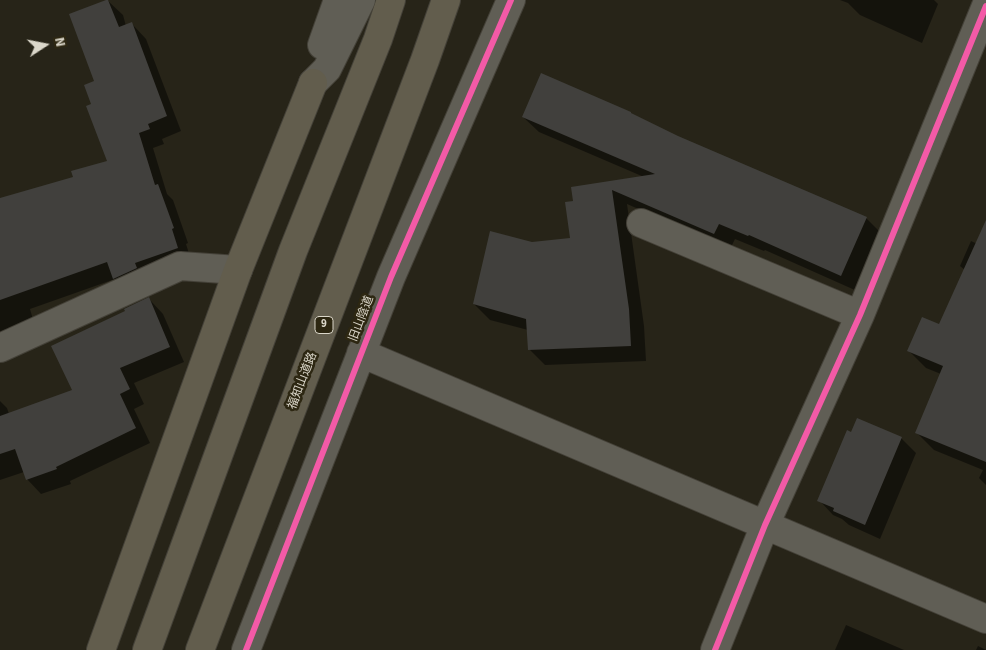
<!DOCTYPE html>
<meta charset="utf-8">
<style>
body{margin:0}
#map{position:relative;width:986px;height:650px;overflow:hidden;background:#272418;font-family:"Source Sans 3",sans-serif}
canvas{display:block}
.north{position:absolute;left:20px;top:20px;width:50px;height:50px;-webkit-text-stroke:4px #2d2712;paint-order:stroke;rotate:79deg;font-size:14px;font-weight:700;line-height:20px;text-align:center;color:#dbd7ca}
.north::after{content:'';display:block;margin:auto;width:18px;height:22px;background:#dbd7ca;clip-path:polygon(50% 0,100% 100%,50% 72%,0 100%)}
</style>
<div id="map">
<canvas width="986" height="650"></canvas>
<div class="north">N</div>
</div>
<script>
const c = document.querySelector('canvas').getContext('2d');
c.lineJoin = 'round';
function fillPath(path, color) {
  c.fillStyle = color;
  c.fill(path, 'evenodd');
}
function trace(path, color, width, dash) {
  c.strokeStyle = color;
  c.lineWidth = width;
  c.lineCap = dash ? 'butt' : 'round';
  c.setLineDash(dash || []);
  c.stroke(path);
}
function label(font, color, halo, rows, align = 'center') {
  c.font = font + ' "Source Sans 3","Noto Sans JP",sans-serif';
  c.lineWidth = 5;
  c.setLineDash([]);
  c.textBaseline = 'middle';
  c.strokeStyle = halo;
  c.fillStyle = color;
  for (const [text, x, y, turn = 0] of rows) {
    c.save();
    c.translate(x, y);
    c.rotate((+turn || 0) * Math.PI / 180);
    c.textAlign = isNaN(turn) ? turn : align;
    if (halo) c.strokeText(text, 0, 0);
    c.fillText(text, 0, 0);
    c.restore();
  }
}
fillPath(new Path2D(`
 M 840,0 L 934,0 L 938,4 L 922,43 L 860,15 L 848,3 Z
 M 108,1 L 123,15 L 126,26 L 132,24 L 146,39 L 181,131 L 162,139 L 164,144 L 153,148 L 167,194 L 173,200 L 188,243 L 186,244 L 192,263 L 129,293 L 115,279 L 30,309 L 36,330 L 0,340 L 0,198 L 0,199 L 75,178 L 109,162 L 92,104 Z
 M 523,117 L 677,137 L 866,218 L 882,234 L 857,291 L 765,250 L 764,251 L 735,239 L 730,249 L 627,204 L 644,326 L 646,361 L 545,365 L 529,349 L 528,330 L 490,320 L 474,304 L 532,243 L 572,239 L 567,203 L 644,177 L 539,132 Z
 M 971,241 L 986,248 L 986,485 L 979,478 L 983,470 L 934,450 L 917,433 L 941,374 L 926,368 L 909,351 L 940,326 L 965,270 L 960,266 Z
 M 149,299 L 163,314 L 184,362 L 134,383 L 144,404 L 134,409 L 150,443 L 70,481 L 71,484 L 41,494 L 27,479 L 24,472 L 0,480 L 0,401 L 7,408 L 9,414 L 74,391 L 127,312 Z
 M 852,433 L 901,438 L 916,453 L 880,539 L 849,525 L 842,519 L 833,515 L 819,500 Z
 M 846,625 L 904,650 L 835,650 Z
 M 978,646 L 986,650 L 976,650 Z`), '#0007');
fillPath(new Path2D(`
 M 106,0 L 108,0 L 119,27 L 132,22 L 167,116 L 148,124 L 150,129 L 139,133 L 155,185 L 158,184 L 174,228 L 172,229 L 178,248 L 135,263 L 137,268 L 113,279 L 107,262 L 0,300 L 0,198 L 73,177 L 71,171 L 107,161 L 86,106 L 91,104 L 84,85 L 94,81 L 69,14 Z
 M 541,73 L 631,112 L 631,113 L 678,136 L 867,217 L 841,276 L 749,235 L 748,236 L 719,224 L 714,234 L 612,190 L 629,309 L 631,346 L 528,350 L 526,319 L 473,304 L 490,231 L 532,242 L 570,238 L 565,202 L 573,201 L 571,187 L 655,174 L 522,117 Z
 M 986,220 L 986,462 L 915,433 L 943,366 L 907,351 L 922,317 L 939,324 Z
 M 149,297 L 170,347 L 120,368 L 130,389 L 120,394 L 136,428 L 56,467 L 57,469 L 26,480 L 15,449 L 0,454 L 0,416 L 72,390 L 51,346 L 125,311 L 124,309 Z
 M 857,418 L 902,437 L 865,525 L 833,511 L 834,508 L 817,501 L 847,430 L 851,432 Z`), '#41403d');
const minor = new Path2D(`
 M 322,45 L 338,0
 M 313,83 L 327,69 L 361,0
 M 641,223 L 860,315
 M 0,348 L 180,266 L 238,270
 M 361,353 L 986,619
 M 246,650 L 391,277 L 511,0
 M 715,650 L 765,525 L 860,315 L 986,6`);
const highway = new Path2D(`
 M 101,650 L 238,270 L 313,83
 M 147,650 L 293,251 L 378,39 L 391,0
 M 200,650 L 425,60 L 446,0`);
trace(minor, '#444138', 30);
trace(highway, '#444138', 30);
trace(minor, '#605e55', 28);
trace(highway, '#625d4d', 28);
trace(new Path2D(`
 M 246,650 L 391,277 L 511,0
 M 715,650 L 765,525 L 860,315 L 986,6`), '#f35aa7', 6);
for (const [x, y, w] of [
 [324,325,18]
]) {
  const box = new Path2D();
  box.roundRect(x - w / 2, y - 8.5, w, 17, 4);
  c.fillStyle = '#2d2712';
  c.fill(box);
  trace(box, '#dbd7ca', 1);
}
label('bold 11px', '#dbd7ca', null, [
 ["9",324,325]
]);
label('12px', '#dbd7ca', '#2d2712', [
 ["旧山陰道",362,319,-69],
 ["福知山道路",303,381,-69]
]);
</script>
